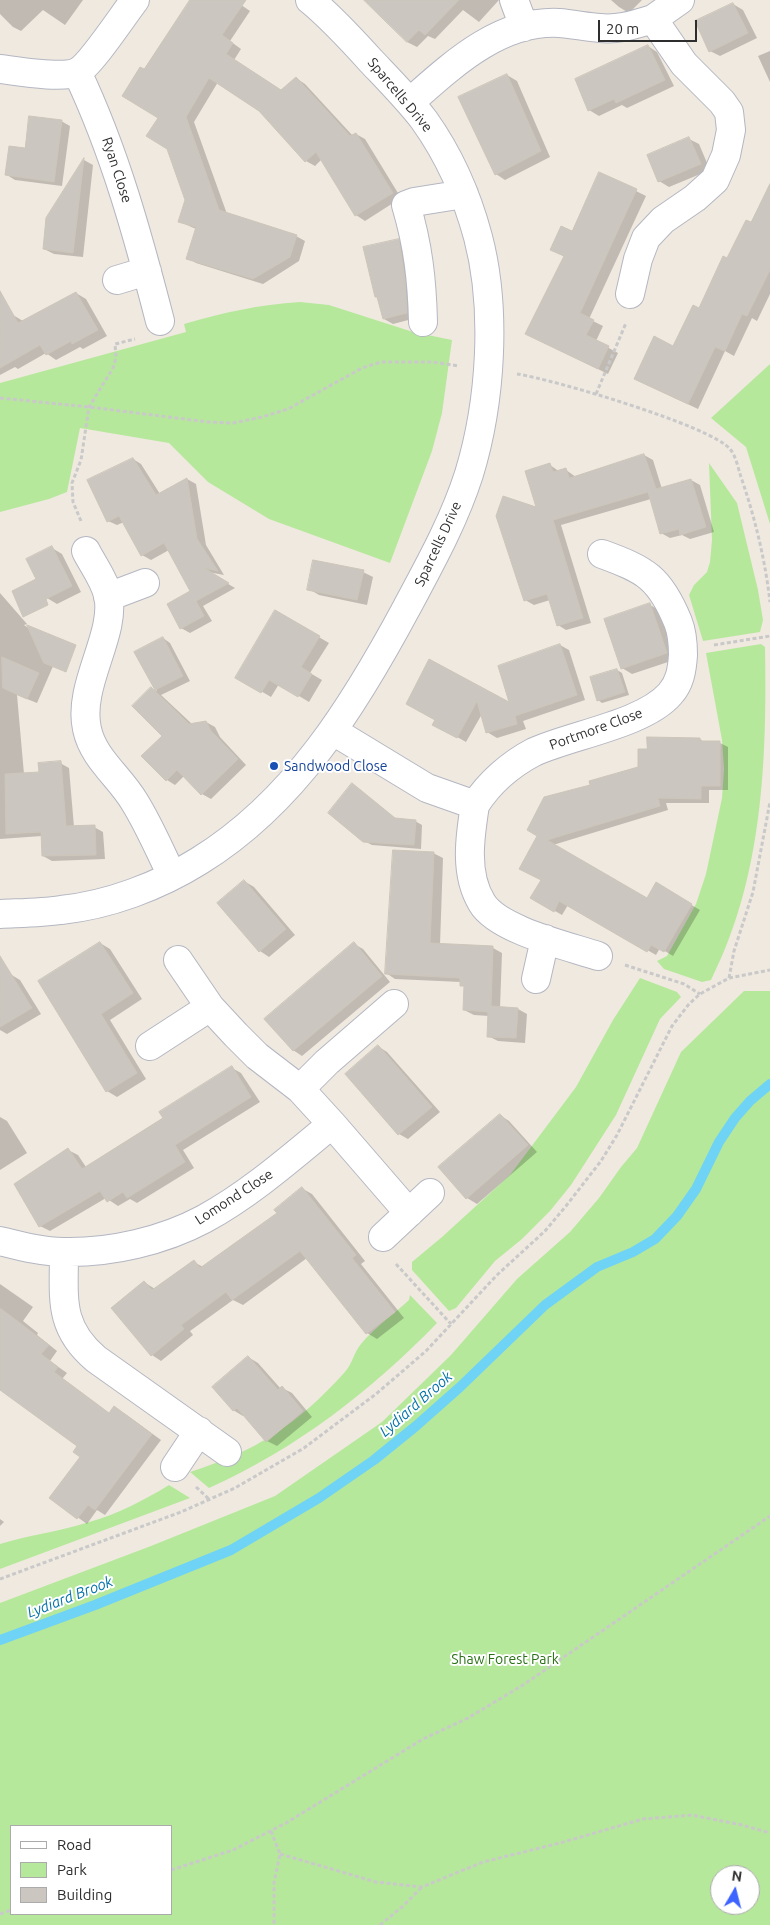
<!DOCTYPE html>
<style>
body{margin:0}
#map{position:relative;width:770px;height:1925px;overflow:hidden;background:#f0e9e0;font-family:Ubuntu,sans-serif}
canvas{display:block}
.legend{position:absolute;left:10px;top:1825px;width:162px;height:90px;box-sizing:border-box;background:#fff;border:1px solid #ababab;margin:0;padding:6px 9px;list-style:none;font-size:15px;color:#2e2e2e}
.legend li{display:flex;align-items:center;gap:10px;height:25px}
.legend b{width:25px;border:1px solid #ababab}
.north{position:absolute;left:710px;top:1865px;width:50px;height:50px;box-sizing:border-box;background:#fff;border:1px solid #ababab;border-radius:50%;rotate:8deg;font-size:14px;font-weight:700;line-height:20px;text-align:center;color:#2e2e2e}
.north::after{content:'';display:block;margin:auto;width:18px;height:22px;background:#3e64ff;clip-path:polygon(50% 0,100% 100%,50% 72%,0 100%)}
.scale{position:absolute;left:598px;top:20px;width:99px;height:22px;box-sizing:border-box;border:2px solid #2e2e2e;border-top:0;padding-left:6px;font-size:15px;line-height:18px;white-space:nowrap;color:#2e2e2e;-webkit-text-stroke:4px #fff;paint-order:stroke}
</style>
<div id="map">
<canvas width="770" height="1925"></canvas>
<ul class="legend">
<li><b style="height:6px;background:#fff"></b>Road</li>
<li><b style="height:14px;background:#b6e89b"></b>Park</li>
<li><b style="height:14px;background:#cbc6bf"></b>Building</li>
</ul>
<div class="north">N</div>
<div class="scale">20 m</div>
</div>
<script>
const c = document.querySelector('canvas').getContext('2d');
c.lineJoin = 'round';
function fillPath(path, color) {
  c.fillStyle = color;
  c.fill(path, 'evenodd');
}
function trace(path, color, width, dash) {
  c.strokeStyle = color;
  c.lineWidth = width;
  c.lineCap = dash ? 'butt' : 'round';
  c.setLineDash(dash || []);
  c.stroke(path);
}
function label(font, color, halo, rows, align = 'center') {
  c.font = font + ' Ubuntu,sans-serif';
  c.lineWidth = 4;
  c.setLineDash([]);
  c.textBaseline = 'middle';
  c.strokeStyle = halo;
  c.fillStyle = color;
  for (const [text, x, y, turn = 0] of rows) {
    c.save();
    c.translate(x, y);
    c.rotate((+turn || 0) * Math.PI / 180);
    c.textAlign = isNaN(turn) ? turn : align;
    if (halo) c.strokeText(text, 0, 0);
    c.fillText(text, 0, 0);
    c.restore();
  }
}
fillPath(new Path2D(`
 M 300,302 L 329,305 L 413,332 L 452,340 L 442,413 L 432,451 L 390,563 L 269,519 L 208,482 L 169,443 L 80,428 L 67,492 L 49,499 L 0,512 L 0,383 L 186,332 L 184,324 C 225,312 258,305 300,302 Z
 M 770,364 L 770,524 L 746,447 L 711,418 Z
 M 709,463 L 737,503 L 758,590 L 763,620 L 760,632 L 703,641 L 689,595 L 694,585 L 707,572 L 710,562 L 712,540 Z
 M 761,644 L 765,647 C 767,760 763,877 711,980 L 702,982 L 664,969 L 657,961 L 667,956 L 696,904 L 706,874 L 722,798 L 724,769 L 722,740 L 706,653 Z
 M 640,978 L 677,992 L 681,997 L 660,1019 L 616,1115 L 571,1185 L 550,1211 L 522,1239 L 495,1261 L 456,1308 L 449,1311 L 412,1270 L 412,1262 L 442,1237 L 510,1175 L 576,1087 L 613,1020 Z
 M 744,991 L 770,991 L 770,1925 L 0,1925 L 0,1603 L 151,1546 L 275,1496 L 382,1422 L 451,1355 L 517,1279 L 570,1232 L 599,1198 L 621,1167 L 637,1148 L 681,1052 ZM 11,1826 L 171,1826 L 171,1914 L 11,1914 ZM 720,1875 L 750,1875 L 750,1905 L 720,1905 Z
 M 410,1295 L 437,1323 C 371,1391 296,1449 209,1488 L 190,1472 C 256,1451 297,1425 344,1373 C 352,1365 354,1352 361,1344 C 373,1329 395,1313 409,1300 Z
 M 169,1485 L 190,1498 L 0,1569 L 0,1544 C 28,1535 58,1532 86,1523 C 118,1514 141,1502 169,1485 Z`), '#b6e89b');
fillPath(new Path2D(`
 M 0,0 L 83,0 L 65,25 L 43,10 L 21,31 L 13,27 L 0,14 Z
 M 191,0 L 234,0 L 250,11 L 230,41 L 241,49 L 234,60 L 282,91 L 296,78 L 305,84 L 353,136 L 356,134 L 365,139 L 401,198 L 365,221 L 356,215 L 322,159 L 315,166 L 306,161 L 260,110 L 218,82 L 194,122 L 227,214 L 296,236 L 305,241 L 299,261 L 263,284 L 196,263 L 188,258 L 196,229 L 180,222 L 186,200 L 144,70 Z
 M 387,0 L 499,0 L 479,22 L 463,10 L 435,39 L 428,36 L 417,47 L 407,42 Z
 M 611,0 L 642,0 L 629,13 L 619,7 Z
 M 733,4 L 743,10 L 757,38 L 720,56 L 710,51 Z
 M 648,46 L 657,52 L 674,86 L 627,108 L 622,105 L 599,116 L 589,110 Z
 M 770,51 L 770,82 L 758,56 Z
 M 507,75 L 517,81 L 550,157 L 505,180 L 496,174 Z
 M 61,121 L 70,126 L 62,186 L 15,180 L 7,175 L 26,150 Z
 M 689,139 L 699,144 L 710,170 L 669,187 L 659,181 Z
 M 84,160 L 93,165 L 83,257 L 54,254 L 44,249 L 48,219 Z
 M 600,173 L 646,196 L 589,319 L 603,326 L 596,341 L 618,353 L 608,374 L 537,339 L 565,257 L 552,250 L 572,233 Z
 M 770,187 L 770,294 L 757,321 L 752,318 L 734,356 L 725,351 L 698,409 L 645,384 L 674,347 L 699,310 L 727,260 L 752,224 Z
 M 398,240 L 407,245 L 416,318 L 393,324 L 384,319 L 379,298 L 376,296 Z
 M 76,293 L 86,299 L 107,336 L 83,349 L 80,347 L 56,360 L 46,353 L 18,369 L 15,367 L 0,375 L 0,323 L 13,315 L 23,321 Z
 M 644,455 L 653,460 L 662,489 L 691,480 L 700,485 L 714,532 L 690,539 L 682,535 L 670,538 L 661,533 L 651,499 L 561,525 L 591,623 L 566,630 L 558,625 L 550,600 L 534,605 L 525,600 L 538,509 L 550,465 L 560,472 L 566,470 L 576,477 Z
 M 133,459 L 141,464 L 160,494 L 187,479 L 196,484 L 206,545 L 224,575 L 208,572 L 235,588 L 203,606 L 212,621 L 190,633 L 181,628 L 192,592 L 169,550 L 151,560 L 142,555 L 124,522 L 117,525 L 108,521 Z
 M 52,548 L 62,554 L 81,592 L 57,604 L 47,598 Z
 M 363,572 L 373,577 L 367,605 L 319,595 L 309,589 Z
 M 0,593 L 27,624 L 24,625 L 33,631 L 57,657 L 37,703 L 17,695 L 24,774 L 40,773 L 60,763 L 69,768 L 74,827 L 94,827 L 103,832 L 105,859 L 52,861 L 43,856 L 42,836 L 0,839 Z
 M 650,605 L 659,610 L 677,659 L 632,674 L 622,668 Z
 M 276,612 L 329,643 L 310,673 L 322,680 L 309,702 L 279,684 L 271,697 L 237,677 Z
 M 163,638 L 170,643 L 190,681 L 161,695 L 192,724 L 206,722 L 215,727 L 220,737 L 246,765 L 211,799 L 202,794 L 184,776 L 175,785 L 167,780 L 163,736 L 151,688 L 157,691 L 136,652 Z
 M 560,645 L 569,650 L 585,700 L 523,721 L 526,729 L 497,738 L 487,732 L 482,714 L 466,742 L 434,724 L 436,720 L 430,661 L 511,704 Z
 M 617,670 L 622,673 L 629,695 L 602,703 L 598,700 Z
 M 700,739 L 705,743 L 720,743 L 728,747 L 728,790 L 709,790 L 709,803 L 666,803 L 668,810 L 553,845 L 647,899 L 656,884 L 700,910 L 673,956 L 660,948 L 656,955 L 568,905 L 562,915 L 532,898 L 543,880 L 521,868 L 592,785 L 639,768 Z
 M 359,789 L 397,820 L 415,821 L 422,825 L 421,849 L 372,845 L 364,841 Z
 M 433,853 L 443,858 L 440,945 L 493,948 L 502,953 L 500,1008 L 518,1009 L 527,1014 L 525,1043 L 498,1041 L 488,1036 L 489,1016 L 474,1015 L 464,1010 L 465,987 L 461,985 L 461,982 L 395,979 L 386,973 Z
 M 244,881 L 254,887 L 295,935 L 269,957 L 260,951 Z
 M 100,943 L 110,949 L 142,999 L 110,1020 L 146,1079 L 117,1097 L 107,1091 L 39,982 Z
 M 354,944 L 363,949 L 390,982 L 302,1056 L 293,1050 Z
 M 10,974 L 20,980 L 41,1014 L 7,1034 L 0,1030 L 0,981 Z
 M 379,1047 L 387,1052 L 440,1112 L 408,1139 L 399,1134 Z
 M 232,1068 L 241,1073 L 260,1102 L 183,1150 L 194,1168 L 137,1203 L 130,1199 L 118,1206 L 106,1198 L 50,1231 L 40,1226 L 68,1150 L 78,1155 L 86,1167 L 164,1118 Z
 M 500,1115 L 509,1121 L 537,1152 L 477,1204 L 467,1198 Z
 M 0,1117 L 7,1121 L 27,1153 L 0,1170 Z
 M 303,1189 L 312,1194 L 365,1261 L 361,1264 L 404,1318 L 377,1339 L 367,1333 L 307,1258 L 243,1305 L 233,1300 L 190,1331 L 193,1335 L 161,1361 L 152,1355 L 144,1282 L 155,1289 L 194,1262 L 203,1267 L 279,1213 Z
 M 0,1284 L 33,1307 L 23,1321 L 38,1333 L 37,1335 L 57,1351 L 50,1361 L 67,1373 L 62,1379 L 110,1414 L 124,1413 L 161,1440 L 105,1515 L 97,1510 L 87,1524 L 51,1498 L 81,1456 L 79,1445 L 0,1382 Z
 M 248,1357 L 258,1363 L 281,1389 L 282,1388 L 292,1393 L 312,1417 L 277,1446 L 267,1441 L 245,1415 L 243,1416 L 233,1410 Z
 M 0,1519 L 4,1522 L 0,1526 Z`), '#0003');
trace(new Path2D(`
 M 0,1640 L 95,1605 L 231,1550 L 319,1498 L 374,1460 L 416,1426 L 460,1387 L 545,1305 L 597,1267 L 633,1252 L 655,1239 L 677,1216 L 696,1189 L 719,1142 L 735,1118 L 750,1101 L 770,1084`), '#6fd3f5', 10);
const building = new Path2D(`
 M 190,0 L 246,0 L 222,35 L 233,43 L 226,54 L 281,90 L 296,77 L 350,136 L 356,133 L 393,193 L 355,216 L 316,152 L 305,162 L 259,111 L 209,78 L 186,117 L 219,210 L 297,235 L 290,257 L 253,279 L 186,259 L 196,227 L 178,222 L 185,200 L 167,149 L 146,136 L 158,118 L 122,96 L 140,67 L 144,69 Z
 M 364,0 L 459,0 L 425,35 L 419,30 L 407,42 Z
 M 733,3 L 748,33 L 709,52 L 695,21 Z
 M 648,45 L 665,80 L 616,103 L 614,99 L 588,111 L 575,79 Z
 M 507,74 L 541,151 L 495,175 L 458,97 Z
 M 29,116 L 62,120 L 54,182 L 5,175 L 9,146 L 25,148 Z
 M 689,137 L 701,164 L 658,182 L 647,155 Z
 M 84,158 L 73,253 L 43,249 L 46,218 Z
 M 599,172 L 637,189 L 580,313 L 594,320 L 586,335 L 609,346 L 598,369 L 525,334 L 564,256 L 550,250 L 561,226 L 572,231 Z
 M 770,184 L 770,270 L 747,316 L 742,314 L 725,351 L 715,347 L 688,404 L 634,379 L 654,336 L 673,346 L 693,305 L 699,308 L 723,256 L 727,258 L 746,220 L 751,222 Z
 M 399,239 L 405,279 L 407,313 L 383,319 L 377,297 L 375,297 L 363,247 Z
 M 0,291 L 18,323 L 76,292 L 98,330 L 72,344 L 71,341 L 46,355 L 40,345 L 0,368 Z
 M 644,454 L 656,489 L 691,479 L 706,527 L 680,535 L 679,529 L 660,534 L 648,492 L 553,520 L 583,618 L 557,626 L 547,594 L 524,601 L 496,516 L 503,496 L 536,507 L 525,471 L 550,463 L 553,472 L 566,468 L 569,478 Z
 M 133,458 L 156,495 L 187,478 L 197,539 L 218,571 L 204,568 L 229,583 L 196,601 L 204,616 L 180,629 L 167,604 L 190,591 L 164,543 L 141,556 L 119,516 L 107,522 L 87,480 Z
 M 52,546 L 72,586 L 46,599 L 45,596 L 48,605 L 23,617 L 12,591 L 36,579 L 26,559 Z
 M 313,560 L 364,570 L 357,600 L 307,590 Z
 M 650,603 L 667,653 L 621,669 L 604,619 Z
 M 275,610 L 320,636 L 301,667 L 312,674 L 298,697 L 269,680 L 261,693 L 235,678 Z
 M 27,625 L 76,645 L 66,672 L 44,663 Z
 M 163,637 L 183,676 L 155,690 L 134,652 Z
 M 560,644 L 577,695 L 515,716 L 517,724 L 486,733 L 477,701 L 457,738 L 432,725 L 435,720 L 406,704 L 429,659 L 509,702 L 498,666 Z
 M 2,657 L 39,673 L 27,699 L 3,688 Z
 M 617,669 L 625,692 L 597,701 L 590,677 Z
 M 151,687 L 189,724 L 206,721 L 211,731 L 238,759 L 201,795 L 177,770 L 166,781 L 141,756 L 162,736 L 132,706 Z
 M 647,737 L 700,738 L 700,741 L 720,741 L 720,786 L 701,786 L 701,799 L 658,798 L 660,806 L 547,840 L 647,898 L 656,882 L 692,904 L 664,952 L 651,945 L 647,952 L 559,901 L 554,912 L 530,898 L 541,880 L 519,869 L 537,836 L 527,830 L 544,797 L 590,785 L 589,781 L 638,767 L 638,749 L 647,749 Z
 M 61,761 L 66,826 L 95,825 L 96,855 L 42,856 L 41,832 L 6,834 L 5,774 L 39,772 L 38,763 Z
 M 352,783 L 395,818 L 416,820 L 414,845 L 363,842 L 328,813 Z
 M 393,850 L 434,852 L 430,943 L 493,946 L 491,1006 L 518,1008 L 516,1038 L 487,1037 L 488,1012 L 463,1010 L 464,986 L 460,986 L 460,978 L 385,974 Z
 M 244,880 L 286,929 L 259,952 L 217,903 Z
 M 100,942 L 133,993 L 101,1014 L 137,1073 L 106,1092 L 38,981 Z
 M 354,942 L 382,976 L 293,1051 L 264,1019 Z
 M 0,956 L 32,1008 L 0,1027 Z
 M 378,1045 L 432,1107 L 398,1135 L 345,1074 Z
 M 232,1066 L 251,1097 L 175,1145 L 185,1162 L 127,1198 L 123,1192 L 107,1202 L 100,1191 L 39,1227 L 14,1184 L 68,1148 L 82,1169 L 163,1118 L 159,1112 Z
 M 500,1114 L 528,1145 L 466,1199 L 438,1167 Z
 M 302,1187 L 356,1255 L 352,1258 L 395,1312 L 366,1334 L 300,1251 L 232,1300 L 226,1292 L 181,1325 L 184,1329 L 151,1356 L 111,1308 L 144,1281 L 152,1290 L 194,1260 L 200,1268 L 277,1213 L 274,1210 Z
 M 0,1308 L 49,1345 L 41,1354 L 58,1367 L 54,1372 L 109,1413 L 114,1406 L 152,1434 L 95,1510 L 88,1505 L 77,1519 L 49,1498 L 80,1457 L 73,1452 L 77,1446 L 0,1390 Z
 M 248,1356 L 278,1390 L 282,1386 L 303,1411 L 266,1442 L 237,1408 L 233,1411 L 212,1387 Z`);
fillPath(building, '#cbc6bf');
trace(building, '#ccc5b9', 1);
const minor = new Path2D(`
 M 514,0 L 524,27
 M 653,19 L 680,0
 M 0,69 C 17,71 62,79 77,72 C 90,66 124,14 135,0
 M 77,72 C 115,152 138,236 160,321
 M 410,102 C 451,66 499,20 559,23 C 572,24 587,27 600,28 C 619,30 636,24 653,19 L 684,64 L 722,102 L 729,112 L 731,130 L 726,155 L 715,180 L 695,198 L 663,220 L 646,238 L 638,259 L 630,294
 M 117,280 L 147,271
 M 423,322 C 422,280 418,245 406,205 L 414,202 L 464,194
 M 86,551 C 93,565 104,579 108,595 C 117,634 77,685 87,729 C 93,758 119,776 134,801 C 149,825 160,851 172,876
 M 108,597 L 145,583
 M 333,731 L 427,788 L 475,805 C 489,783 511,764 534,752 C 571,735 644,724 670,694 C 680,683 682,670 683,655 C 683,644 682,632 678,622 C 660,578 646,570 602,554
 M 475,805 C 470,836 464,874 482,903 C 498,930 568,946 598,956
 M 0,914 C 20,913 41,913 61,910 C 109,905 159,886 199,861 C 295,802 355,704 407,607 C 430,564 454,521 469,474 C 491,402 497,309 478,237 C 467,196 449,155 424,120 C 408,99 389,80 371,61 C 352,40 332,18 310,0
 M 178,960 L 210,1007 L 236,1035 L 257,1056 L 300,1089 L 332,1124
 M 536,979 L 545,939
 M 150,1046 L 210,1007
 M 300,1089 L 327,1062 L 394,1004
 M 383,1237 L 430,1193
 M 0,1241 C 20,1246 42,1252 64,1252 C 110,1253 163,1241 204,1219 C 250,1194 292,1157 332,1124 L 409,1213
 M 64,1252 C 64,1298 58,1327 96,1359 L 227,1452
 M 175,1467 L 199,1431`);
trace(minor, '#b4b7c2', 30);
trace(new Path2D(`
 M 517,374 C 552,379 711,426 730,449 C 736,456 738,468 741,477 C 755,518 765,559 770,602
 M 596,394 L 626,323
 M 0,398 L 89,407 L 208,422 L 233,423 L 262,417 L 288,409 L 362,368 L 381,362 L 433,362 L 459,366
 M 81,521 L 73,502 L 72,483 L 81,460 L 89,407 L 113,368 L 116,358 L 115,344 L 135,339
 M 714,645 L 770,636
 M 625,965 L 684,984 L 700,994
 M 729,978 L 734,951 L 753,892 L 770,802
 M 396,1264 L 451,1324
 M 196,1487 L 210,1500
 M 0,1579 L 181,1512 L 235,1488 L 304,1448 L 376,1394 L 426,1351 L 497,1275 L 545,1231 L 566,1206 L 601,1161 L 617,1135 L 672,1026 L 689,1004 L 700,994 L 729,978 L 770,970
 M 271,1831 L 280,1854 L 274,1883 L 274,1925
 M 280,1854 L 376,1882 L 422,1887 L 483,1862 L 560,1843 L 643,1819 L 692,1815 L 742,1825 L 770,1833
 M 171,1870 L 233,1850 L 286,1823 L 423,1739 L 468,1718 L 523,1685 L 770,1516
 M 0,1914 L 11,1910
 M 380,1925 L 402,1907 L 422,1887`), '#c9c9c9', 3, [4, 2.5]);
trace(minor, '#fff', 28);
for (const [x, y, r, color] of [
 [274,766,5,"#1a4fb4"]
]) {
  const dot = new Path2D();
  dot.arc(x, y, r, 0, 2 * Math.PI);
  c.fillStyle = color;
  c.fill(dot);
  trace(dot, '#fff', 2);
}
label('14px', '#2e2e2e', '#fff', [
 ["Sparcells Drive",400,95,50],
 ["Ryan Close",117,170,72],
 ["Sparcells Drive",438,544,-65],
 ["Portmore Close",596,729,-20],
 ["Lomond Close",234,1197,-33]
]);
label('14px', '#164399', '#fff', [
 ["Sandwood Close",284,766]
], 'left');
label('14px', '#2b7217', '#fff', [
 ["Shaw Forest Park",505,1659]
]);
label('italic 15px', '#0673a9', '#fff', [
 ["Lydiard Brook",416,1404,-41],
 ["Lydiard Brook",70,1597,-21]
]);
</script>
